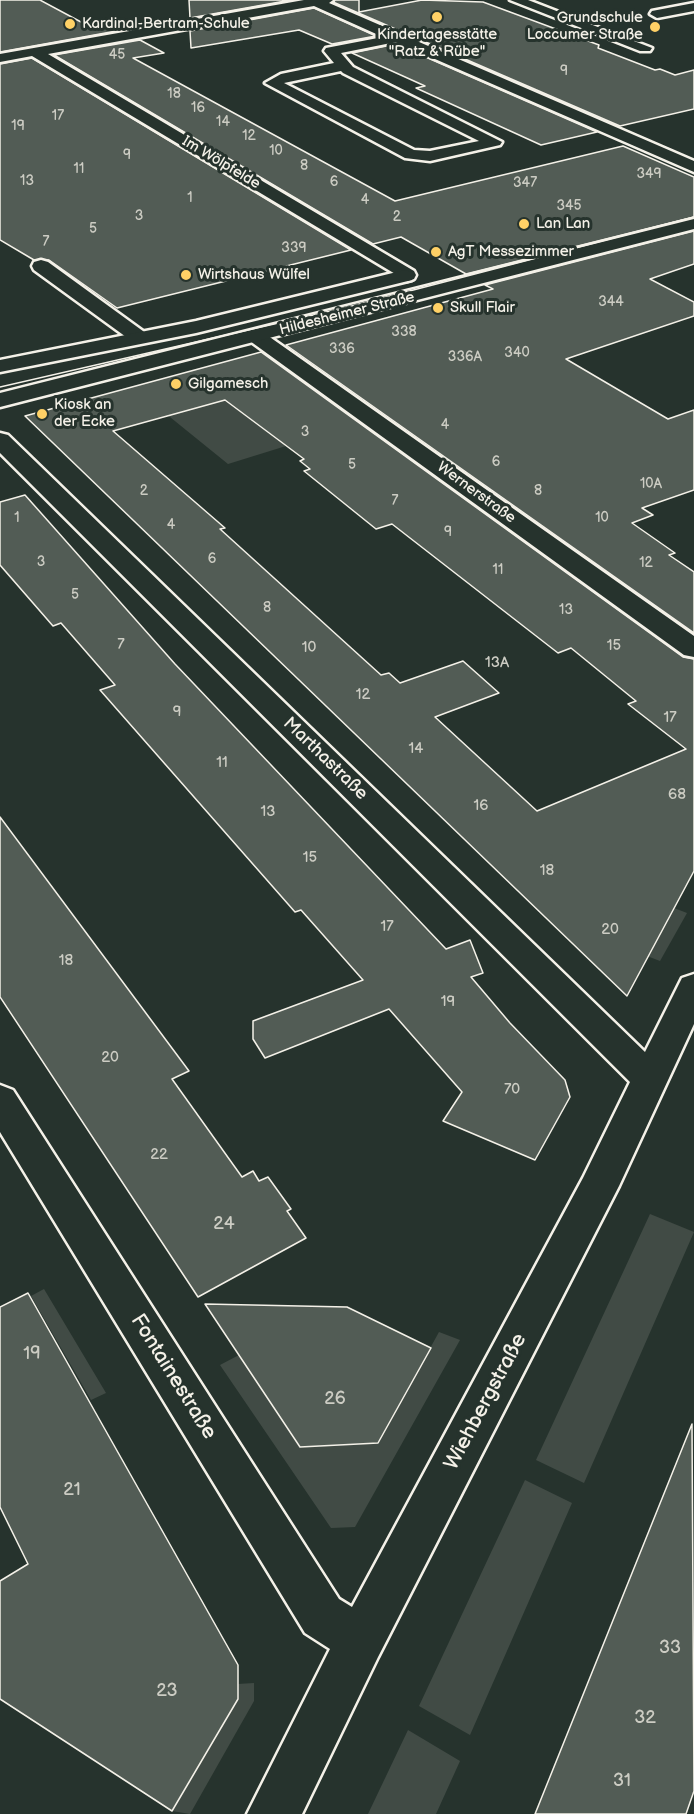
<!DOCTYPE html>
<meta charset="utf-8">
<style>
body{margin:0}
canvas{display:block;background:#26332d}
</style>
<canvas width="694" height="1814"></canvas>
<script>
const c = document.querySelector('canvas').getContext('2d');
c.lineJoin = 'round';
function fillPath(path, color) {
  c.fillStyle = color;
  c.fill(path, 'evenodd');
}
function trace(path, color, width, dash) {
  c.strokeStyle = color;
  c.lineWidth = width;
  c.lineCap = dash ? 'butt' : 'round';
  c.setLineDash(dash || []);
  c.stroke(path);
}
function label(font, color, halo, rows, align = 'center') {
  c.font = font + ' "Balsamiq Sans",sans-serif';
  c.lineWidth = 6;
  c.setLineDash([]);
  c.textBaseline = 'middle';
  c.strokeStyle = halo;
  c.fillStyle = color;
  for (const [text, x, y, turn = 0] of rows) {
    c.save();
    c.translate(x, y);
    c.rotate((+turn || 0) * Math.PI / 180);
    c.textAlign = isNaN(turn) ? turn : align;
    if (halo) c.strokeText(text, 0, 0);
    c.fillText(text, 0, 0);
    c.restore();
  }
}
fillPath(new Path2D(`
 M 281,378 L 263,428 L 286,446 L 228,464 L 165,413 Z
 M 674,908 L 687,913 L 660,961 L 647,956 Z
 M 650,1214 L 694,1232 L 584,1483 L 536,1460 Z
 M 44,1289 L 106,1393 L 91,1400 L 31,1296 Z
 M 439,1332 L 460,1340 L 355,1527 L 331,1528 L 220,1365 L 239,1355 L 300,1447 L 378,1443 Z
 M 525,1480 L 572,1503 L 470,1735 L 419,1706 Z
 M 254,1683 L 254,1701 L 190,1814 L 172,1811 L 238,1699 L 238,1684 Z
 M 408,1730 L 460,1761 L 436,1814 L 368,1814 Z`), '#414b45');
const building = new Path2D(`
 M 0,0 L 40,0 L 81,22 L 100,19 L 122,30 L 0,52 Z
 M 189,0 L 291,0 L 190,18 Z
 M 335,0 L 359,0 L 359,12 L 422,0 L 483,2 L 599,45 L 598,48 L 655,70 L 660,69 L 675,75 L 694,70 L 694,109 L 620,126 L 333,2 Z
 M 314,8 L 376,36 L 332,44 L 299,30 L 191,48 L 190,31 Z
 M 140,40 L 164,53 L 133,58 L 395,201 L 623,146 L 694,177 L 694,217 L 466,274 L 401,237 L 373,244 L 54,55 Z
 M 396,44 L 597,132 L 541,145 L 416,88 L 425,86 L 352,53 Z
 M 32,58 L 351,250 L 117,308 L 49,260 L 34,260 L 0,240 L 0,64 Z
 M 694,231 L 694,264 L 650,279 L 694,302 L 694,316 L 566,359 L 668,419 L 694,410 L 694,490 L 642,508 L 653,515 L 632,523 L 675,553 L 669,555 L 694,572 L 694,633 L 286,345 L 493,289 L 485,285 Z
 M 261,352 L 683,657 L 694,659 L 694,871 L 627,996 L 25,416 ZM 225,400 L 304,459 L 300,461 L 310,469 L 304,471 L 376,529 L 392,524 L 558,653 L 571,648 L 636,701 L 628,704 L 686,749 L 537,811 L 435,717 L 499,693 L 463,661 L 400,683 L 389,673 L 381,675 L 220,529 L 225,528 L 113,431 Z
 M 25,495 L 175,664 L 446,949 L 470,940 L 483,973 L 471,977 L 510,1023 L 565,1080 L 570,1097 L 535,1160 L 443,1121 L 462,1092 L 389,1009 L 265,1058 L 253,1039 L 253,1021 L 363,980 L 301,910 L 295,912 L 100,690 L 115,685 L 61,623 L 53,626 L 0,565 L 0,502 Z
 M 0,817 L 189,1071 L 172,1079 L 242,1177 L 253,1171 L 259,1181 L 268,1177 L 291,1209 L 287,1211 L 306,1238 L 198,1297 L 0,997 Z
 M 28,1293 L 238,1665 L 238,1699 L 172,1811 L 0,1699 L 0,1581 L 28,1564 L 0,1507 L 0,1307 Z
 M 205,1304 L 347,1307 L 431,1348 L 378,1443 L 300,1447 Z
 M 692,1424 L 694,1791 L 686,1814 L 535,1814 Z`);
fillPath(building, '#525c55');
trace(building, '#f4f1e8', 1.5);
const minor = new Path2D(`
 M 304,0 L 333,0 L 329,3 L 694,161 L 694,172 L 396,42 L 341,53 L 353,67 L 502,142 L 500,145 L 430,161 L 405,158 L 265,83 L 281,74 L 334,63 L 324,51 L 326,48 L 383,37 L 314,6 L 48,54 L 414,271 L 416,275 L 414,279 L 407,281 L 32,56 L 0,62 L 0,54 ZM 341,71 L 343,73 L 479,141 L 430,151 L 414,150 L 284,83 Z
 M 510,0 L 528,0 L 652,48 L 650,51 L 640,51 Z
 M 694,3 L 694,11 L 657,18 L 650,14 L 652,11 Z
 M 41,260 L 48,262 L 147,334 L 150,338 L 147,342 L 133,342 L 34,270 L 32,266 L 34,262 Z
 M 257,331 L 264,333 L 694,636 L 694,657 L 684,655 L 250,341 L 247,337 L 250,333 Z
 M 0,433 L 8,435 L 645,1052 L 682,978 L 694,974 L 694,1024 L 619,1186 L 378,1657 L 302,1814 L 247,1814 L 330,1649 L 305,1633 L 0,1132 L 0,1085 L 13,1090 L 339,1599 L 352,1607 L 583,1178 L 630,1082 L 0,453 Z`);
const major = new Path2D(`
 M 694,219 L 694,229 L 0,407 L 0,393 Z
 M 405,270 L 412,272 L 414,276 L 412,280 L 196,333 L 0,372 L 0,360 L 196,321 Z`);
trace(minor, '#f4f1e8', 5);
trace(major, '#f4f1e8', 5);
fillPath(minor, '#26332d');
fillPath(major, '#26332d');
trace(new Path2D(`
 M 0,387 L 348,307 L 694,217`), '#f4f1e8', 1.5);
for (const [x, y, r, color] of [
 [437,17,6,"#ffd166"],
 [70,24,6,"#ffd166"],
 [655,27,6,"#ffd166"],
 [524,224,6,"#ffd166"],
 [436,252,6,"#ffd166"],
 [186,275,6,"#ffd166"],
 [438,308,6,"#ffd166"],
 [176,384,6,"#ffd166"],
 [42,414,6,"#ffd166"]
]) {
  const dot = new Path2D();
  dot.arc(x, y, r, 0, 2 * Math.PI);
  c.fillStyle = color;
  c.fill(dot);
  trace(dot, '#26332d', 2);
}
label('14px', '#ccccc3', null, [
 ["45",117,55],
 ["9",564,71],
 ["18",174,94],
 ["16",198,108],
 ["17",58,116],
 ["14",223,122],
 ["19",18,126],
 ["12",249,136],
 ["10",276,151],
 ["9",127,155],
 ["8",304,166],
 ["11",79,169],
 ["349",649,174],
 ["13",27,181],
 ["6",334,182],
 ["347",525,183],
 ["1",190,198],
 ["4",365,200],
 ["345",569,206],
 ["3",139,216],
 ["2",397,217],
 ["5",93,229],
 ["7",46,242],
 ["339",294,248],
 ["344",611,302],
 ["338",404,332],
 ["336",342,349],
 ["340",517,353],
 ["336A",465,357],
 ["4",445,425],
 ["3",305,432],
 ["6",496,462],
 ["5",352,465],
 ["10A",651,484],
 ["2",144,491],
 ["8",538,491],
 ["7",395,501],
 ["1",17,518],
 ["10",602,518],
 ["4",171,525],
 ["9",448,532],
 ["6",212,559],
 ["3",41,562],
 ["12",646,563],
 ["11",498,570],
 ["5",75,595],
 ["8",267,608],
 ["13",566,610]
]);
label('15px', '#f4f1e8', '#26332d', [
 ["Grundschule",643,18,"right"],
 ["Loccumer Straße",643,35,"right"],
 ["Kardinal-Bertram-Schule",82,24],
 ["Kindertagesstätte",437,35,"center"],
 ["\"Ratz & Rübe\"",437,52,"center"],
 ["Lan Lan",536,224],
 ["AgT Messezimmer",448,252],
 ["Wirtshaus Wülfel",198,275],
 ["Skull Flair",450,308],
 ["Gilgamesch",188,384],
 ["Kiosk an",54,405],
 ["der Ecke",54,422]
], 'left');
label('15px', '#f4f1e8', '#26332d', [
 ["Im Wölpfelde",221,163,31],
 ["Hildesheimer Straße",347,314,-14],
 ["Wernerstraße",476,493,36]
]);
label('15px', '#ccccc3', null, [
 ["7",121,645],
 ["15",614,646],
 ["10",309,648],
 ["13A",497,663],
 ["12",363,695],
 ["9",177,712],
 ["17",670,718],
 ["14",416,749],
 ["11",222,763],
 ["68",677,795],
 ["16",481,806],
 ["13",268,812],
 ["15",310,858],
 ["18",547,871],
 ["17",387,927],
 ["20",610,930],
 ["18",66,961],
 ["19",448,1002],
 ["20",110,1058],
 ["70",512,1090],
 ["22",159,1155]
]);
label('18px', '#f4f1e8', '#26332d', [
 ["Marthastraße",325,759,44]
]);
label('18px', '#ccccc3', null, [
 ["24",224,1224],
 ["19",32,1354],
 ["26",335,1399],
 ["21",72,1490],
 ["33",670,1648],
 ["23",167,1691],
 ["32",645,1718],
 ["31",622,1781]
]);
label('21px', '#f4f1e8', '#26332d', [
 ["Fontainestraße",173,1377,58],
 ["Wiehbergstraße",486,1402,-62]
]);
</script>
